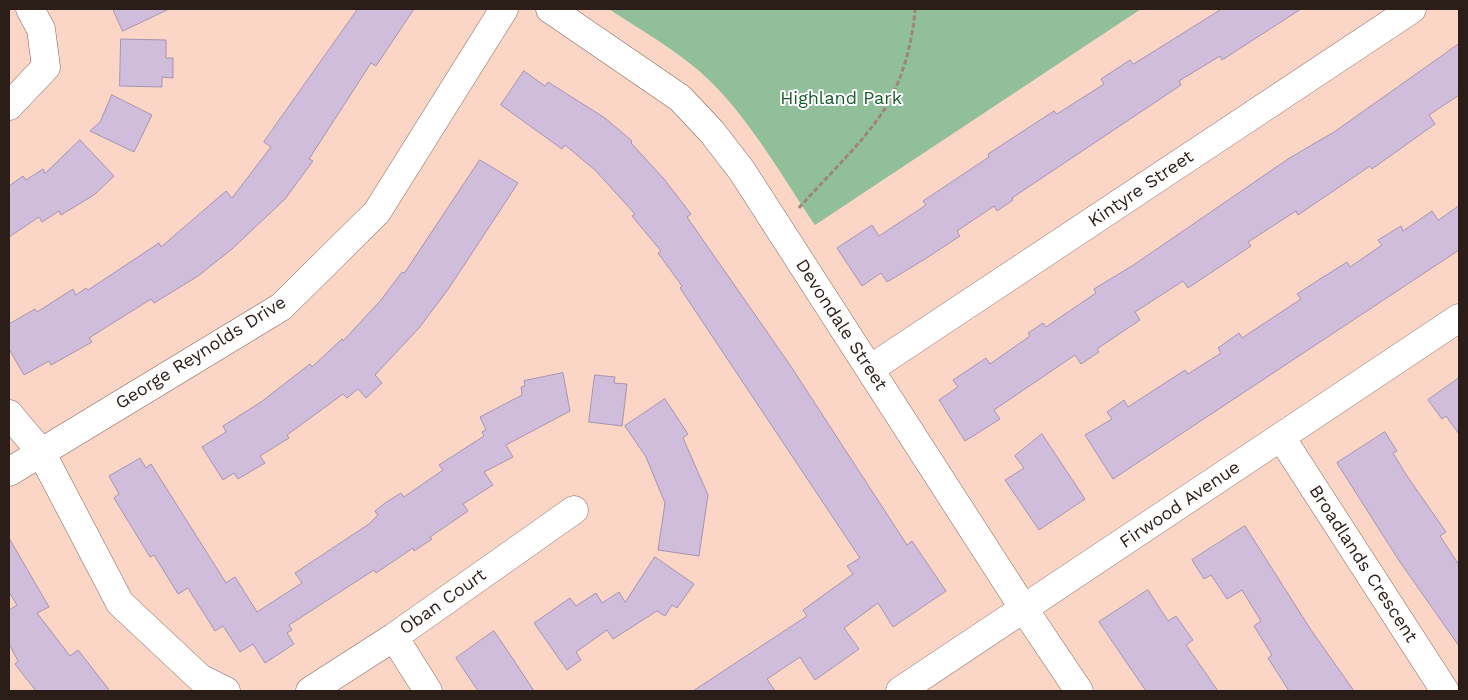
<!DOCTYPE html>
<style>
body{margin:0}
#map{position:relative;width:1468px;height:700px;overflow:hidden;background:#fbd6c7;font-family:"Work Sans",sans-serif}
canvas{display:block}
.frame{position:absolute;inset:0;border:10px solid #2b1e19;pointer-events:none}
</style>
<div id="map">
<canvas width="1468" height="700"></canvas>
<div class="frame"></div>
</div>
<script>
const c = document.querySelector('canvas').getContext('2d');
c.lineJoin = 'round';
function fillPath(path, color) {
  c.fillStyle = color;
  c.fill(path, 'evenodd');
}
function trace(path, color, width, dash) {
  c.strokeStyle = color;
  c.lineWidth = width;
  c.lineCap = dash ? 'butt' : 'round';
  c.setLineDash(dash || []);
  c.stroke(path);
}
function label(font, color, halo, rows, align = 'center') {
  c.font = font + ' "Work Sans",sans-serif';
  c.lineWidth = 4;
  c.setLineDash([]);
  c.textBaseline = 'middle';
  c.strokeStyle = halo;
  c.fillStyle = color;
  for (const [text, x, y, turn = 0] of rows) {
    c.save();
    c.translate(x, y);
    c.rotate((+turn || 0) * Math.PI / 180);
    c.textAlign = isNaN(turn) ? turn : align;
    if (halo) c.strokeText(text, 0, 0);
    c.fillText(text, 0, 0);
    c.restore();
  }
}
fillPath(new Path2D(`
 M 609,9 L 1141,9 L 815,225 C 783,178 754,126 714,85 C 684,54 645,33 609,9 Z`), '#90bf99');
const building = new Path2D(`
 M 113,9 L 169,9 L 123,31 Z
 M 358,9 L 414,9 L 376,66 L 371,63 L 309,159 L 313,161 L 285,199 L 232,249 L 198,276 L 154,303 L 151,299 L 89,338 L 92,342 L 51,365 L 49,361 L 24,375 L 9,349 L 9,324 L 35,309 L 37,312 L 73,289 L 76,295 L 86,288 L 88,290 L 159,243 L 161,247 L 226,191 L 232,198 L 271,147 L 264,142 Z
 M 1222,9 L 1301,9 L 1222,60 L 1220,56 L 1179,81 L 1181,85 L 1012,198 L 1013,200 L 997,211 L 994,206 L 957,231 L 960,236 L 925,259 L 887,282 L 881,273 L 862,286 L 837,248 L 872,225 L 879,236 L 926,205 L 923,201 L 989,157 L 988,154 L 1054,111 L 1057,114 L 1104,84 L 1101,79 L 1130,60 L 1133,64 Z
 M 121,39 L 166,40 L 166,58 L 173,58 L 173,78 L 162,77 L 162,87 L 120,86 Z
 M 1459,44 L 1459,95 L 1429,115 L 1435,124 L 1372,169 L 1370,166 L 1298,215 L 1296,211 L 1248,242 L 1251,246 L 1188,288 L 1183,281 L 1135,312 L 1140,320 L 1097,349 L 1099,352 L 1081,364 L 1075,355 L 994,410 L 1000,419 L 965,441 L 939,400 L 958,387 L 953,380 L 986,358 L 990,364 L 1030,336 L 1028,333 L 1043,323 L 1046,327 L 1096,293 L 1094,289 L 1135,264 L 1288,159 L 1334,132 Z
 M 524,71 L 545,86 L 548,82 L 605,118 L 632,141 L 631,143 L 664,179 L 691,214 L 687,217 L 790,365 L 907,545 L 912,541 L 946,591 L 893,627 L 878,603 L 844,628 L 859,649 L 815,680 L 800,657 L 767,679 L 775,691 L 693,691 L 807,616 L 803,610 L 853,574 L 847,566 L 860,558 L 680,288 L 682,286 L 658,253 L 661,251 L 632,216 L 635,214 L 595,170 L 565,145 L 562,149 L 501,105 Z
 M 112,95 L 152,115 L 134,152 L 90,131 L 100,122 Z
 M 80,140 L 114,176 L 94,195 L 61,215 L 59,211 L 42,222 L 39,217 L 9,237 L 9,186 L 23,176 L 26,180 L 43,169 L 45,173 Z
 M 480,160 L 518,183 L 449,288 L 419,328 L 375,375 L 382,383 L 366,398 L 358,389 L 347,398 L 343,394 L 287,435 L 289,438 L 260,456 L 265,463 L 238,479 L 234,473 L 223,480 L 202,447 L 226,432 L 223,426 L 261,402 L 310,364 L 312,367 L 342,339 L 343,341 L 381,300 L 402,272 L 404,273 Z
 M 1459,206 L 1459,250 L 1113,479 L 1085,435 L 1112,419 L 1107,412 L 1124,400 L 1128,407 L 1185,370 L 1188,374 L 1221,353 L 1218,348 L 1239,333 L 1242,338 L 1301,299 L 1297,294 L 1320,279 L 1347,262 L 1350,267 L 1382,245 L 1378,240 L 1401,226 L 1403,231 L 1432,211 L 1438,220 Z
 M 563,373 L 570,411 L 506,445 L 513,457 L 484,472 L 493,485 L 463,504 L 468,511 L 430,537 L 432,539 L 414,551 L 413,548 L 376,573 L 374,570 L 289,625 L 292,630 L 287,633 L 294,644 L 265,663 L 253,644 L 240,652 L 223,626 L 215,631 L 188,588 L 178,594 L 154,555 L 150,557 L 114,498 L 119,494 L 109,476 L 140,458 L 146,468 L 151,464 L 226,583 L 235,577 L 257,612 L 302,583 L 295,573 L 369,524 L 378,515 L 375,511 L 385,503 L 401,493 L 404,497 L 443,470 L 439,465 L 484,436 L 482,432 L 486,430 L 480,417 L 522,395 L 521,387 L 525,386 L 524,381 Z
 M 595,375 L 615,377 L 614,383 L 627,384 L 622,426 L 589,422 Z
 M 1459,378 L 1459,434 L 1446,416 L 1442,419 L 1428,400 Z
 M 665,399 L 688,434 L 683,438 L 708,495 L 699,556 L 658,550 L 665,503 L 646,457 L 625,426 Z
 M 1385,432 L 1397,451 L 1393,453 L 1407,476 L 1446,532 L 1440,536 L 1459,565 L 1459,646 L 1400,562 L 1337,463 Z
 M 1042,434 L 1085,499 L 1039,530 L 1005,480 L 1024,468 L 1015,456 Z
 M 1245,526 L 1311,630 L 1354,691 L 1289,691 L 1268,658 L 1272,655 L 1254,626 L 1261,621 L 1242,590 L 1227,599 L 1211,575 L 1204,579 L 1192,560 Z
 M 9,538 L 49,607 L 37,613 L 70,656 L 78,650 L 110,691 L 36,691 L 15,664 L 18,661 L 9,644 L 9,610 L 17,605 L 9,592 Z
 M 655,557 L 694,584 L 677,608 L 672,605 L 665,616 L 657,611 L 613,639 L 607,630 L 576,652 L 581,660 L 567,670 L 534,623 L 570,598 L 576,606 L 596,593 L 602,603 L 619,592 L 625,602 Z
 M 1148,590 L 1168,621 L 1176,616 L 1193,640 L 1186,645 L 1218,691 L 1146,691 L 1099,622 Z
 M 494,631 L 513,659 L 534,691 L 478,691 L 456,658 Z`);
fillPath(building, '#d0bddb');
trace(building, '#a593b0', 1);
const minor = new Path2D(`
 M 550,9 L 680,98 L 712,132 L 742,171 L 1024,609 L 1079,691
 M 9,106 L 46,67 L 41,29 L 30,9
 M 870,369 L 1412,9
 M 9,414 L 41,452 L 120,603 L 200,678 L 226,691
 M 1281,437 L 1445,691
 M 9,472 L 281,307 L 377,212 L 504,9
 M 394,637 L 428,691
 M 310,691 L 394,637 L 574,510
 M 900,691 L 1459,318`);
trace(minor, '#856457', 29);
trace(new Path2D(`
 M 799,208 C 826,177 859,147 882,113 C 901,85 913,43 915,9`), '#9f857a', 3, [5, 2.5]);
trace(minor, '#fff', 28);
label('18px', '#1a5a2f', '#fff', [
 ["Highland Park",841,99]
]);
label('18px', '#2b1e19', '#fff', [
 ["Kintyre Street",1141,189,-34],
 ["Devondale Street",841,325,57],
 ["George Reynolds Drive",201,353,-32],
 ["Firwood Avenue",1180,505,-34],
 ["Broadlands Crescent",1363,564,57],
 ["Oban Court",443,602,-35]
]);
</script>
